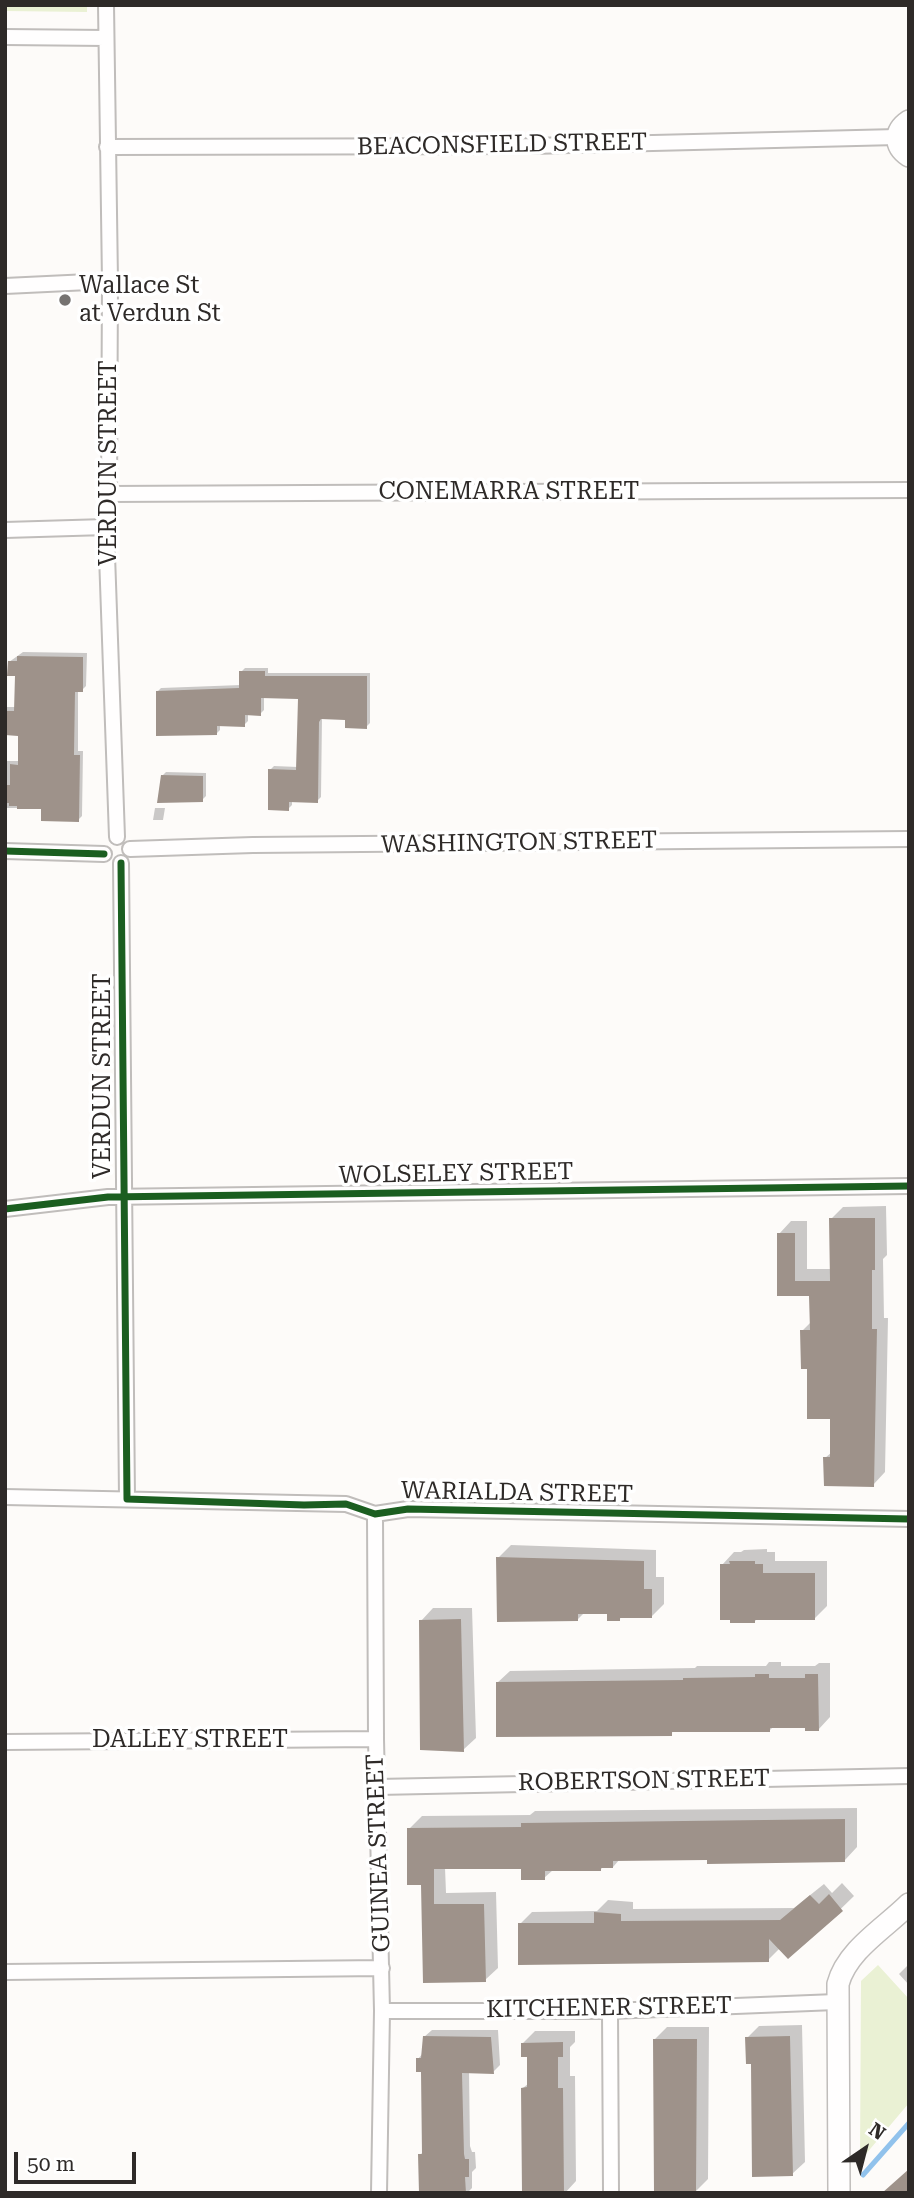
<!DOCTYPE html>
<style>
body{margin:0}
#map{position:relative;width:914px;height:2198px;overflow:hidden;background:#fdfbf9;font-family:"Roboto Serif",serif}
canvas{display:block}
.frame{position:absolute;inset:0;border:7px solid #2e2a28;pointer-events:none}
.north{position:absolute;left:830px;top:2114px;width:70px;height:70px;-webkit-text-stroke:5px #fff;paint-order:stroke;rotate:35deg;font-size:19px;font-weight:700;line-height:28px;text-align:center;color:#2e2a28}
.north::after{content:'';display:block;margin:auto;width:24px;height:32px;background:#2e2a28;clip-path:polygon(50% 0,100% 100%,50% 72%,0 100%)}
.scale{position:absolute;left:14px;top:2152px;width:122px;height:32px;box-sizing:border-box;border:4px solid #2e2a28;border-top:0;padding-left:9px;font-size:21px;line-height:24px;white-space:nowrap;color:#2e2a28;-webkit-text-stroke:5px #fff;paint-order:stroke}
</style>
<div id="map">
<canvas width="914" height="2198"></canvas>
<div class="frame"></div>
<div class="north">N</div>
<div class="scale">50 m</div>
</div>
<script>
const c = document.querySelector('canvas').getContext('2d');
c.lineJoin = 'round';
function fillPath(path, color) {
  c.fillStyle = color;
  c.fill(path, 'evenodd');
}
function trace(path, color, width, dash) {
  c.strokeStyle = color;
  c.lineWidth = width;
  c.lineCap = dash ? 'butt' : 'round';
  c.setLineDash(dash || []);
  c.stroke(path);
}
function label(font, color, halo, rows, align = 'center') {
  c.font = font + ' "Roboto Serif",serif';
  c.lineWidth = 7;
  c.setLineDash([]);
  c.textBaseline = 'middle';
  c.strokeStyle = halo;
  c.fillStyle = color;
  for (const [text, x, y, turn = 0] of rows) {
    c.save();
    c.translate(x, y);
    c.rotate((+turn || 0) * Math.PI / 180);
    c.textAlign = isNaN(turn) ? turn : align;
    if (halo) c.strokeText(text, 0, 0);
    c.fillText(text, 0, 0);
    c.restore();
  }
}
fillPath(new Path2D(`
 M 5,5 L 87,5 L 87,12 L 5,11 Z
 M 878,1965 L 909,1999 L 909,2103 L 860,2161 L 861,1981 Z`), '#eaf1d4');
fillPath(new Path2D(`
 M 23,652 L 87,653 L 86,686 L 82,690 L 78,690 L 78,751 L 83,751 L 82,816 L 78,820 L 43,808 L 5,808 L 5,761 L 19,761 L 20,734 L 5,734 L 5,707 L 16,707 L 16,674 L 9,662 Z
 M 245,668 L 268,668 L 268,673 L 370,673 L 370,723 L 366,727 L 347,718 L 322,717 L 321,797 L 317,801 L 292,801 L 292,805 L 288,809 L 270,770 L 274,766 L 298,767 L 300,697 L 264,696 L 264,710 L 260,714 L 248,714 L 248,721 L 244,725 L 220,725 L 220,730 L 216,734 L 158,734 L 158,691 L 161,688 L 241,685 L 241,672 Z
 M 166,772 L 206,773 L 206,796 L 202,800 L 162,776 Z
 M 155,808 L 165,808 L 163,820 L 153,820 Z
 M 886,1206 L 887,1255 L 883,1259 L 884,1318 L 888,1318 L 885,1472 L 873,1485 L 825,1458 L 832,1452 L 831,1417 L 802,1331 L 811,1322 L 811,1294 L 779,1295 L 779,1234 L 791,1221 L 807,1221 L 807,1269 L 831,1269 L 831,1219 L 843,1207 Z
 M 511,1545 L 656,1550 L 656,1577 L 664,1577 L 664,1604 L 651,1617 L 622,1616 L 619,1620 L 608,1612 L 585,1612 L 578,1619 L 498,1558 Z
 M 767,1549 L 767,1552 L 775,1552 L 775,1561 L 827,1561 L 827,1606 L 815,1618 L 758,1618 L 755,1621 L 722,1565 L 734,1552 L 741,1552 L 744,1550 Z
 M 433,1608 L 472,1608 L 476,1738 L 463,1750 L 421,1621 Z
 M 769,1662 L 781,1662 L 781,1666 L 815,1666 L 819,1663 L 830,1663 L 830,1717 L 818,1730 L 807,1727 L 773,1727 L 770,1730 L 674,1730 L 671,1734 L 497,1683 L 510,1671 L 695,1668 L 697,1666 L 766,1666 Z
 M 857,1808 L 857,1847 L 845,1860 L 620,1859 L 613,1867 L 603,1867 L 600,1870 L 553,1870 L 544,1878 L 523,1867 L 445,1867 L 446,1893 L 496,1892 L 498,1968 L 485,1980 L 424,1981 L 423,1883 L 409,1829 L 422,1816 L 530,1815 L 535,1811 Z
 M 842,1883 L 854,1896 L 815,1934 L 780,1948 L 768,1960 L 520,1924 L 532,1912 L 597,1911 L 608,1900 L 633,1902 L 633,1909 L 794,1908 L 824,1884 L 832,1893 Z
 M 909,1964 L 909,1985 L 899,1974 Z
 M 802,2025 L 805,2162 L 792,2174 L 747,2038 L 759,2026 Z
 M 667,2027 L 709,2027 L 708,2179 L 695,2192 L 655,2039 Z
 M 432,2030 L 498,2030 L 500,2065 L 493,2072 L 469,2071 L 470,2146 L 472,2152 L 475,2152 L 476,2168 L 472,2172 L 472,2188 L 467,2193 L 422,2193 L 420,2155 L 424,2151 L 422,2070 L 418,2059 L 423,2053 L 424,2037 Z
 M 535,2031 L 575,2031 L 575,2042 L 570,2047 L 570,2076 L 575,2076 L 576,2181 L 565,2193 L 524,2193 L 523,2088 L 529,2083 L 529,2055 L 523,2043 Z`), '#0003');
trace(new Path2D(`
 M 863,2175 L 909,2123`), '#91c2ec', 5);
fillPath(new Path2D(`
 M 17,656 L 83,657 L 83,692 L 75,692 L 74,755 L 80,755 L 79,822 L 41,821 L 41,809 L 17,809 L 17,806 L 9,806 L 9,803 L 5,803 L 5,785 L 10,785 L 10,764 L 18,765 L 18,736 L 5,735 L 5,711 L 14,711 L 15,676 L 7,676 L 8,661 L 17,661 Z
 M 239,671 L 265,671 L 265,676 L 367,676 L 367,729 L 345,728 L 345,720 L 321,719 L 319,722 L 318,803 L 289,802 L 289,811 L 268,810 L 268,769 L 296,770 L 298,699 L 261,698 L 261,716 L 245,715 L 245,727 L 217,726 L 217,735 L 156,736 L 156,691 L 239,688 Z
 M 161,775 L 203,776 L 203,802 L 157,803 Z
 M 829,1218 L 875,1218 L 875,1270 L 872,1270 L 872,1329 L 877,1329 L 874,1487 L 824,1486 L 823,1457 L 830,1457 L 830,1419 L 807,1419 L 807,1369 L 801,1369 L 800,1330 L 810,1330 L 809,1296 L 777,1296 L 777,1233 L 795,1233 L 795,1281 L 830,1281 Z
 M 496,1557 L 644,1561 L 644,1589 L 652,1589 L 652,1618 L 620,1618 L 620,1621 L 607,1621 L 607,1614 L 578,1614 L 578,1621 L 497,1622 Z
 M 729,1561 L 755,1561 L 755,1564 L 763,1564 L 763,1573 L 815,1573 L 815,1620 L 755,1620 L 755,1623 L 730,1623 L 730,1620 L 720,1620 L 720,1564 L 730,1564 Z
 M 461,1619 L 464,1752 L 420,1750 L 419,1620 Z
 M 755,1674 L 769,1674 L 769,1678 L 805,1678 L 805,1674 L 818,1674 L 819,1731 L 805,1731 L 805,1728 L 770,1728 L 770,1732 L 672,1732 L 672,1736 L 496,1737 L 496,1682 L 683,1680 L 683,1678 L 755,1677 Z
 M 845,1819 L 845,1862 L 707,1864 L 707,1860 L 613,1861 L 613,1868 L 601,1868 L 601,1871 L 545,1871 L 545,1880 L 521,1880 L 521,1869 L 434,1869 L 434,1904 L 484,1904 L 486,1982 L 423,1983 L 421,1885 L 407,1885 L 407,1828 L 521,1827 L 521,1823 Z
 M 829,1894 L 843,1911 L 788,1959 L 769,1939 L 769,1962 L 518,1965 L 518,1923 L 594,1923 L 594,1912 L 621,1914 L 621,1921 L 780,1920 L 810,1895 L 819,1904 Z
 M 423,2036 L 491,2037 L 494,2074 L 462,2073 L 464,2154 L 465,2159 L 469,2159 L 469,2177 L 465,2177 L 466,2193 L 419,2193 L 418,2154 L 422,2154 L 421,2072 L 416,2072 L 416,2058 L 421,2058 Z
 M 790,2036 L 793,2176 L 752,2177 L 751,2064 L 746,2064 L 745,2037 Z
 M 653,2039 L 697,2039 L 696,2193 L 654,2193 Z
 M 563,2042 L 563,2057 L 558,2057 L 558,2088 L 563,2088 L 564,2193 L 522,2193 L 521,2088 L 527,2087 L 527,2057 L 521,2057 L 521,2043 Z
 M 909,2169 L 909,2193 L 882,2193 Z`), '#9e928a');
const street = new Path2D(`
 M 106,5 L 110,281 L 109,494 L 106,527 L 117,837
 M 5,37 L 106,38
 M 107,147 L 531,146 L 897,137
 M 5,286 L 110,281
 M 109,494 L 909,490
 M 5,530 L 106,527
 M 130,849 L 253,845 L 909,839
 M 5,851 L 104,854
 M 121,863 L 127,1499
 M 5,1209 L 108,1197 L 909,1186
 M 5,1497 L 346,1504 L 375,1514 L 408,1509 L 909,1519
 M 375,1514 L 376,1739 L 382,2011 L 379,2193
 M 5,1742 L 376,1739
 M 378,1787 L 909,1776
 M 5,1972 L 382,1968
 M 382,2011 L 610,2011 L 836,2002
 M 610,2011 L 611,2193`);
const secondary = new Path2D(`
 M 909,121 C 894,131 894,146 909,156
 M 839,2193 L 838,1984 C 847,1950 885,1928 909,1904`);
trace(street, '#c0bdbb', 18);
trace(secondary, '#c0bdbb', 24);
trace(street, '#fffefe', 14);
trace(secondary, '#fffefe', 21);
trace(new Path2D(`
 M 5,851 L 104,854
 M 121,863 L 127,1499 L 304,1505 L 346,1504 L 375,1514 L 408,1509 L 909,1519
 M 5,1209 L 108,1197 L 909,1186`), '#1b5e20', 7);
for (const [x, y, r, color] of [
 [65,300,7,"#767371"]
]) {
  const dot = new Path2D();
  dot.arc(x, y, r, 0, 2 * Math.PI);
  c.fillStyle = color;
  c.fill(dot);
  trace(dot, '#fff', 2.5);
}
label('24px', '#2e2a28', '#fff', [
 ["BEACONSFIELD STREET",502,145,-1],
 ["VERDUN STREET",109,463,-90],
 ["CONEMARRA STREET",509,492],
 ["WASHINGTON STREET",519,843,-1],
 ["VERDUN STREET",103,1076,-90],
 ["WOLSELEY STREET",456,1174,-1],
 ["WARIALDA STREET",517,1493,1],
 ["DALLEY STREET",190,1740],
 ["ROBERTSON STREET",644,1781,-1],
 ["GUINEA STREET",379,1853,-92],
 ["KITCHENER STREET",609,2008,-1]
]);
label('24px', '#2e2a28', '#fff', [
 ["Wallace St",79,286],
 ["at Verdun St",79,314]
], 'left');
</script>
